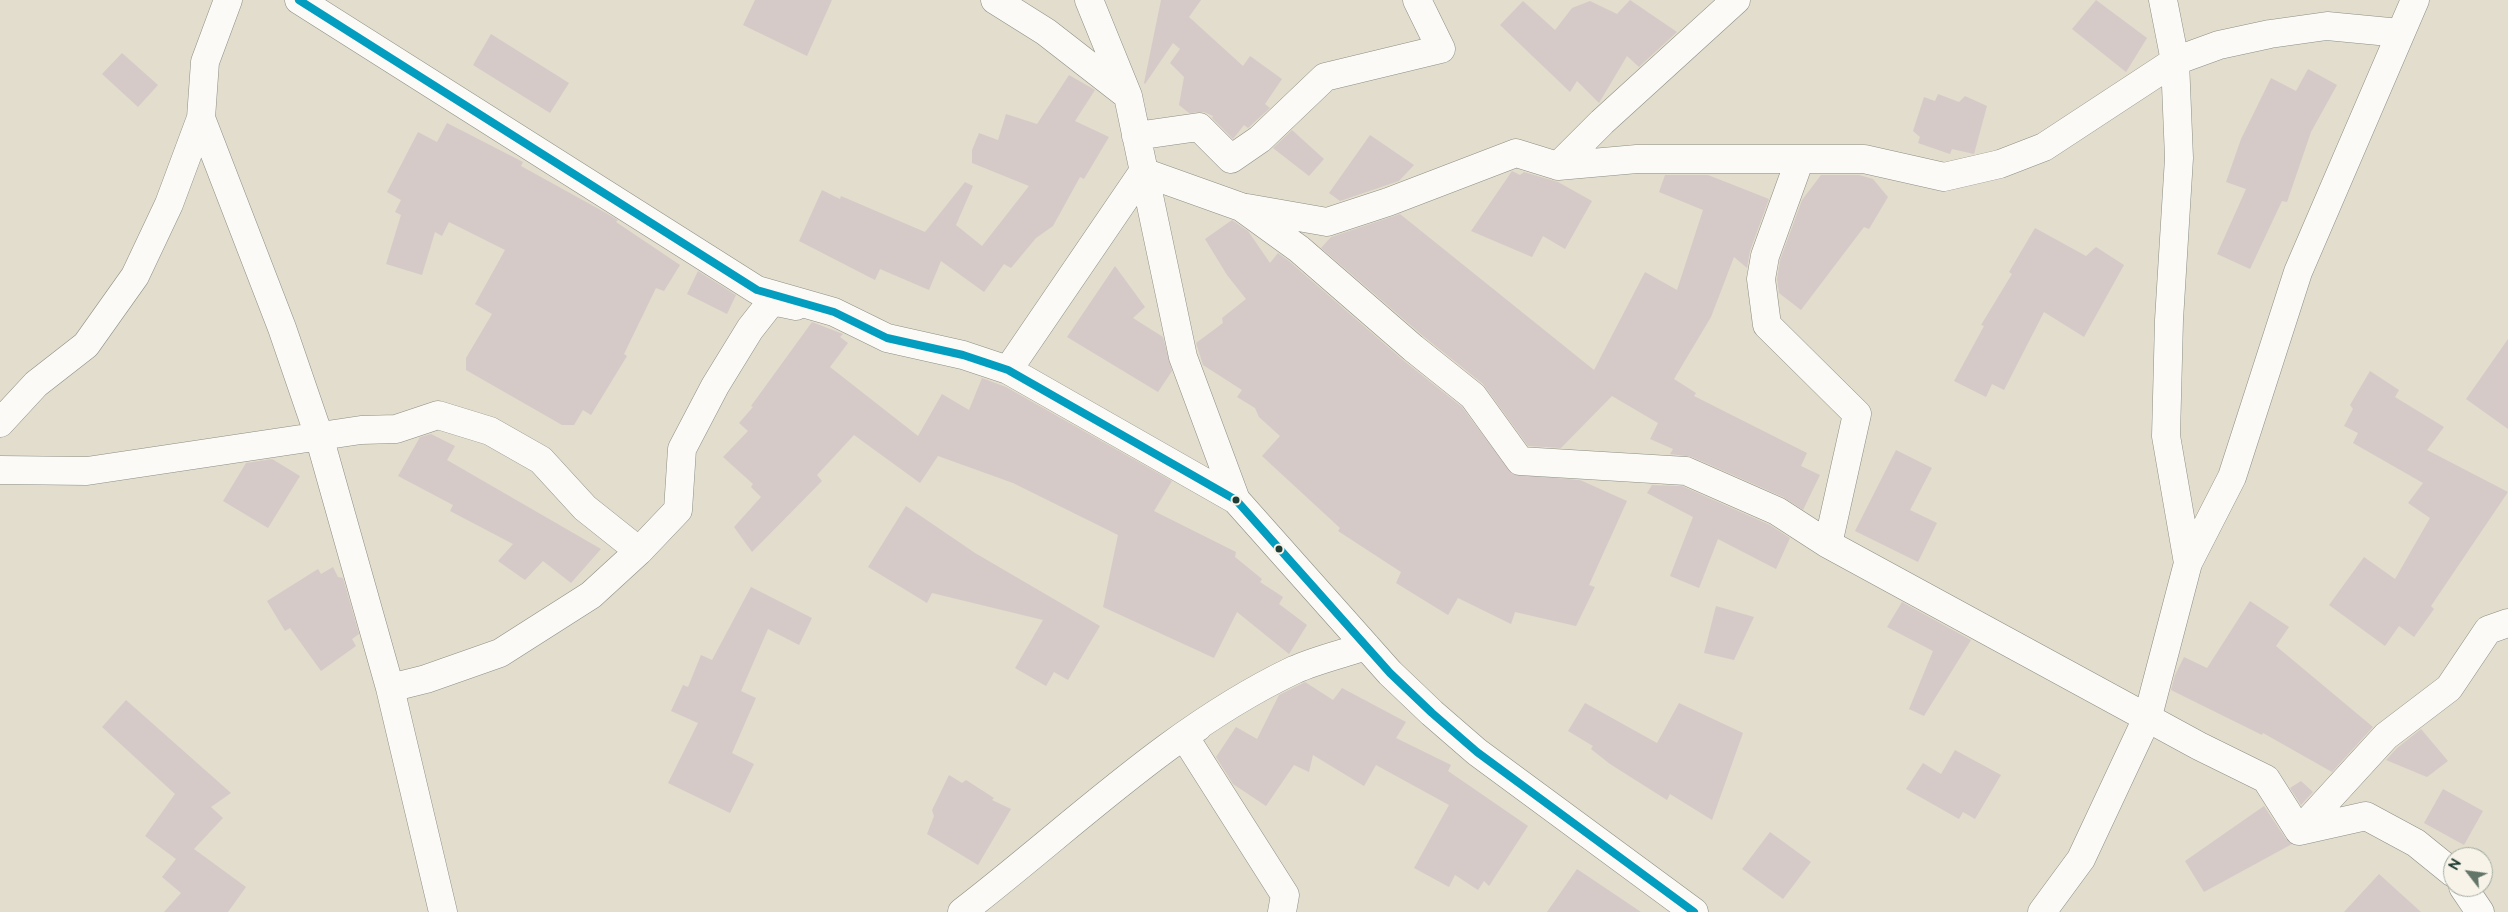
<!DOCTYPE html>
<style>
body{margin:0}
#map{position:relative;width:2508px;height:912px;overflow:hidden;background:#e2ddcc;font-family:"Balsamiq Sans",sans-serif}
canvas{display:block}
.north{position:absolute;left:2443px;top:847px;width:50px;height:50px;box-sizing:border-box;background:#f7f3e8;border:1px solid #a1aaa0;border-radius:50%;rotate:300deg;font-size:14px;font-weight:700;line-height:20px;text-align:center;color:#1f3d34}
.north::after{content:'';display:block;margin:auto;width:18px;height:22px;background:#637569;clip-path:polygon(50% 0,100% 100%,50% 72%,0 100%)}
</style>
<div id="map">
<canvas width="2508" height="912"></canvas>
<div class="north">N</div>
</div>
<script>
const c = document.querySelector('canvas').getContext('2d');
c.lineJoin = 'round';
function fillPath(path, color) {
  c.fillStyle = color;
  c.fill(path, 'evenodd');
}
function trace(path, color, width, dash) {
  c.strokeStyle = color;
  c.lineWidth = width;
  c.lineCap = dash ? 'butt' : 'round';
  c.setLineDash(dash || []);
  c.stroke(path);
}
fillPath(new Path2D(`
 M 755,0 L 832,0 L 807,56 L 743,25 Z
 M 1161,0 L 1201,0 L 1189,17 L 1243,66 L 1250,56 L 1282,79 L 1265,104 L 1270,108 L 1248,128 L 1244,125 L 1233,139 L 1212,118 L 1213,116 L 1204,112 L 1189,113 L 1179,105 L 1184,77 L 1170,63 L 1180,49 L 1173,43 L 1145,84 L 1144,83 Z
 M 1630,0 L 1677,32 L 1639,67 L 1627,56 L 1599,103 L 1577,81 L 1570,92 L 1500,25 L 1523,1 L 1555,30 L 1572,8 L 1590,1 L 1617,14 Z
 M 2096,0 L 2147,38 L 2126,72 L 2072,29 Z
 M 491,34 L 569,83 L 550,113 L 473,65 Z
 M 122,53 L 158,85 L 138,107 L 102,74 Z
 M 2308,69 L 2337,85 L 2311,132 L 2287,202 L 2282,201 L 2250,269 L 2217,254 L 2246,189 L 2226,182 L 2241,139 L 2271,78 L 2296,91 Z
 M 1069,75 L 1095,90 L 1075,121 L 1109,137 L 1084,179 L 1080,177 L 1053,226 L 1036,238 L 1011,268 L 1004,264 L 984,292 L 941,261 L 929,290 L 880,269 L 875,280 L 799,241 L 822,190 L 840,199 L 841,196 L 925,232 L 965,182 L 973,186 L 956,225 L 982,246 L 1029,186 L 972,163 L 972,150 L 979,133 L 998,140 L 1006,114 L 1037,124 Z
 M 1938,94 L 1959,102 L 1965,96 L 1987,106 L 1974,154 L 1952,149 L 1950,154 L 1918,143 L 1920,137 L 1913,131 L 1924,97 L 1935,101 Z
 M 447,123 L 523,162 L 521,166 L 606,213 L 618,220 L 616,222 L 680,265 L 664,291 L 656,288 L 624,354 L 627,356 L 591,415 L 583,410 L 574,425 L 562,425 L 466,370 L 466,358 L 492,314 L 475,304 L 505,250 L 449,222 L 442,236 L 435,232 L 422,275 L 386,264 L 401,215 L 395,212 L 401,200 L 387,192 L 418,132 L 437,142 Z
 M 1292,130 L 1324,159 L 1309,176 L 1273,148 Z
 M 1370,135 L 1414,165 L 1399,181 L 1340,201 L 1329,193 Z
 M 1512,171 L 1520,175 L 1524,172 L 1558,182 L 1592,201 L 1565,249 L 1543,236 L 1532,257 L 1471,231 Z
 M 1665,175 L 1708,175 L 1769,199 L 1750,251 L 1747,268 L 1734,257 L 1711,317 L 1674,379 L 1696,393 L 1694,396 L 1807,453 L 1801,466 L 1820,475 L 1803,510 L 1783,497 L 1692,457 L 1670,454 L 1673,449 L 1650,439 L 1658,423 L 1612,396 L 1561,448 L 1528,446 L 1483,384 L 1423,336 L 1321,248 L 1331,237 L 1400,214 L 1594,370 L 1645,272 L 1677,290 L 1703,210 L 1659,192 Z
 M 1821,175 L 1859,175 L 1873,179 L 1888,197 L 1869,229 L 1864,227 L 1801,310 L 1779,293 L 1777,279 L 1780,260 L 1802,200 Z
 M 1232,220 L 1248,231 L 1270,263 L 1278,253 L 1289,261 L 1403,360 L 1462,407 L 1512,474 L 1580,480 L 1627,501 L 1589,585 L 1595,587 L 1576,626 L 1515,612 L 1511,624 L 1458,598 L 1448,615 L 1396,583 L 1401,572 L 1338,531 L 1340,528 L 1262,456 L 1280,436 L 1259,417 L 1255,408 L 1237,397 L 1242,390 L 1203,365 L 1196,343 L 1223,323 L 1222,318 L 1246,299 L 1227,275 L 1205,239 Z
 M 2035,228 L 2086,256 L 2096,247 L 2124,265 L 2084,337 L 2044,312 L 2004,390 L 1992,384 L 1986,397 L 1954,381 L 1984,326 L 1981,325 L 2012,274 L 2009,272 Z
 M 1115,266 L 1145,307 L 1133,318 L 1163,337 L 1172,371 L 1158,392 L 1067,337 Z
 M 698,271 L 736,295 L 727,314 L 687,294 Z
 M 812,322 L 843,334 L 840,337 L 848,343 L 830,367 L 918,436 L 942,394 L 969,410 L 982,378 L 1006,387 L 1172,481 L 1154,511 L 1236,552 L 1235,557 L 1262,579 L 1260,582 L 1283,597 L 1279,604 L 1307,625 L 1289,654 L 1237,612 L 1214,658 L 1103,607 L 1118,535 L 1013,483 L 938,456 L 920,483 L 854,435 L 817,475 L 822,481 L 752,552 L 734,527 L 761,497 L 751,487 L 753,484 L 723,457 L 748,431 L 739,423 L 753,407 L 751,406 Z
 M 2508,339 L 2508,429 L 2466,399 Z
 M 2370,371 L 2399,390 L 2395,397 L 2444,427 L 2427,450 L 2508,492 L 2431,606 L 2434,609 L 2414,637 L 2399,626 L 2385,646 L 2329,605 L 2364,557 L 2395,579 L 2430,518 L 2408,503 L 2423,483 L 2353,443 L 2358,433 L 2344,426 L 2353,409 L 2350,405 Z
 M 431,434 L 455,446 L 447,460 L 601,549 L 571,583 L 543,561 L 525,580 L 498,561 L 513,544 L 450,511 L 453,505 L 398,476 L 420,437 Z
 M 1896,450 L 1932,468 L 1910,510 L 1937,523 L 1918,562 L 1855,531 Z
 M 272,459 L 300,476 L 268,528 L 223,501 L 246,463 Z
 M 1652,485 L 1682,486 L 1770,525 L 1790,538 L 1776,569 L 1718,539 L 1699,588 L 1670,576 L 1693,517 L 1647,493 Z
 M 906,506 L 975,553 L 1100,626 L 1068,680 L 1054,672 L 1046,686 L 1015,668 L 1043,620 L 932,593 L 927,603 L 868,567 Z
 M 333,567 L 338,577 L 343,578 L 359,634 L 352,639 L 356,646 L 321,671 L 290,628 L 285,631 L 267,601 L 318,569 L 321,574 Z
 M 751,587 L 812,618 L 799,645 L 768,629 L 741,691 L 756,698 L 732,753 L 754,764 L 730,813 L 668,783 L 698,723 L 671,711 L 683,685 L 688,687 L 701,655 L 712,660 Z
 M 2250,601 L 2289,627 L 2276,646 L 2373,727 L 2332,772 L 2263,733 L 2262,735 L 2171,690 L 2175,675 L 2184,657 L 2207,668 Z
 M 1902,602 L 1971,640 L 1924,716 L 1909,709 L 1933,651 L 1887,627 Z
 M 1716,606 L 1754,617 L 1734,660 L 1704,653 Z
 M 1305,682 L 1333,700 L 1342,688 L 1406,722 L 1396,738 L 1451,765 L 1448,771 L 1528,826 L 1489,886 L 1484,881 L 1478,890 L 1455,875 L 1449,887 L 1414,868 L 1449,805 L 1376,765 L 1364,786 L 1313,755 L 1309,772 L 1294,765 L 1266,806 L 1233,784 L 1216,757 L 1236,727 L 1257,739 L 1279,695 Z
 M 126,700 L 231,793 L 211,807 L 223,818 L 194,849 L 246,887 L 228,912 L 164,912 L 181,893 L 162,877 L 176,859 L 145,836 L 175,794 L 102,727 Z
 M 1585,703 L 1657,743 L 1679,703 L 1743,733 L 1712,820 L 1670,794 L 1667,800 L 1610,764 L 1591,749 L 1593,746 L 1568,731 Z
 M 2421,729 L 2448,761 L 2427,777 L 2386,760 L 2397,748 Z
 M 1955,750 L 2001,775 L 1975,819 L 1963,812 L 1959,819 L 1906,789 L 1923,763 L 1941,774 Z
 M 949,775 L 962,783 L 966,780 L 994,798 L 992,800 L 1011,809 L 978,865 L 927,834 L 934,816 L 932,810 Z
 M 2301,781 L 2313,792 L 2301,805 L 2290,788 Z
 M 2443,789 L 2483,811 L 2464,845 L 2424,823 Z
 M 2264,806 L 2286,839 L 2292,844 L 2204,892 L 2185,861 Z
 M 1770,832 L 1811,862 L 1783,899 L 1742,869 Z
 M 1577,869 L 1641,912 L 1547,912 Z
 M 2379,874 L 2421,912 L 2344,912 Z`), '#d6cac8');
const minor = new Path2D(`
 M 228,0 L 205,62 L 201,118 L 282,328 L 319,436 L 390,688 L 443,912
 M 299,0 L 757,290 L 834,312 L 887,338 L 963,355 L 1008,370 L 1236,500 L 1390,673 L 1432,713 L 1477,752 L 1694,912
 M 995,0 L 1046,32 L 1127,95
 M 1089,0 L 1128,96 L 1183,357 L 1236,500
 M 2163,0 L 2175,61 L 2179,158 L 2169,320 L 2166,436 L 2188,563
 M 1136,136 L 1199,127 L 1231,159 L 1260,139 L 1325,77 L 1441,49 L 1417,0
 M 1800,159 L 1765,256 L 1761,279 L 1767,325 L 1857,414 L 1828,544
 M 1558,166 L 1602,122 L 1736,0
 M 1247,208 L 1327,222 L 1388,202 L 1516,153 L 1558,166 L 1637,159 L 1864,159 L 1944,177 L 2000,164 L 2044,147 L 2175,61 L 2219,45 L 2270,34 L 2327,26 L 2400,33
 M 1008,370 L 1143,172 L 1241,207 L 1299,249 L 1413,348 L 1473,396 L 1520,461 L 1686,471 L 1777,511 L 1828,544 L 2199,746 L 2266,779 L 2299,831 L 2366,816 L 2416,843 L 2453,873
 M 0,423 L 36,384 L 86,345 L 135,276 L 169,204 L 201,118
 M 0,470 L 87,471 L 361,430 L 396,429 L 438,415 L 490,431 L 541,460 L 585,508 L 639,551
 M 390,688 L 426,679 L 500,653 L 591,595 L 639,551 L 678,510 L 682,449 L 715,386 L 750,329 L 772,301 L 796,306
 M 1198,727 L 1184,736 L 1285,895 L 1282,912
 M 2299,831 L 2386,736 L 2449,688 L 2488,630 L 2508,623
 M 2463,887 L 2480,912
 M 962,912 C 1070,829 1170,729 1294,670 C 1316,660 1342,654 1366,646
 M 2042,912 L 2081,859 L 2148,716 L 2188,563 L 2232,477 L 2298,272 L 2415,0`);
trace(minor, '#8c8e84', 29);
trace(minor, '#fbfaf7', 28);
trace(new Path2D(`
 M 299,0 L 757,290 L 834,312 L 887,338 L 963,355 L 1008,370 L 1236,500 L 1390,673 L 1432,713 L 1477,752 L 1694,912`), '#039ebf', 8);
for (const [x, y, r, color] of [
 [1236,500,4.5,"#1f3d34"],
 [1279,549,4.5,"#1f3d34"]
]) {
  const dot = new Path2D();
  dot.arc(x, y, r, 0, 2 * Math.PI);
  c.fillStyle = color;
  c.fill(dot);
  trace(dot, '#f7f3e8', 2);
}
</script>
